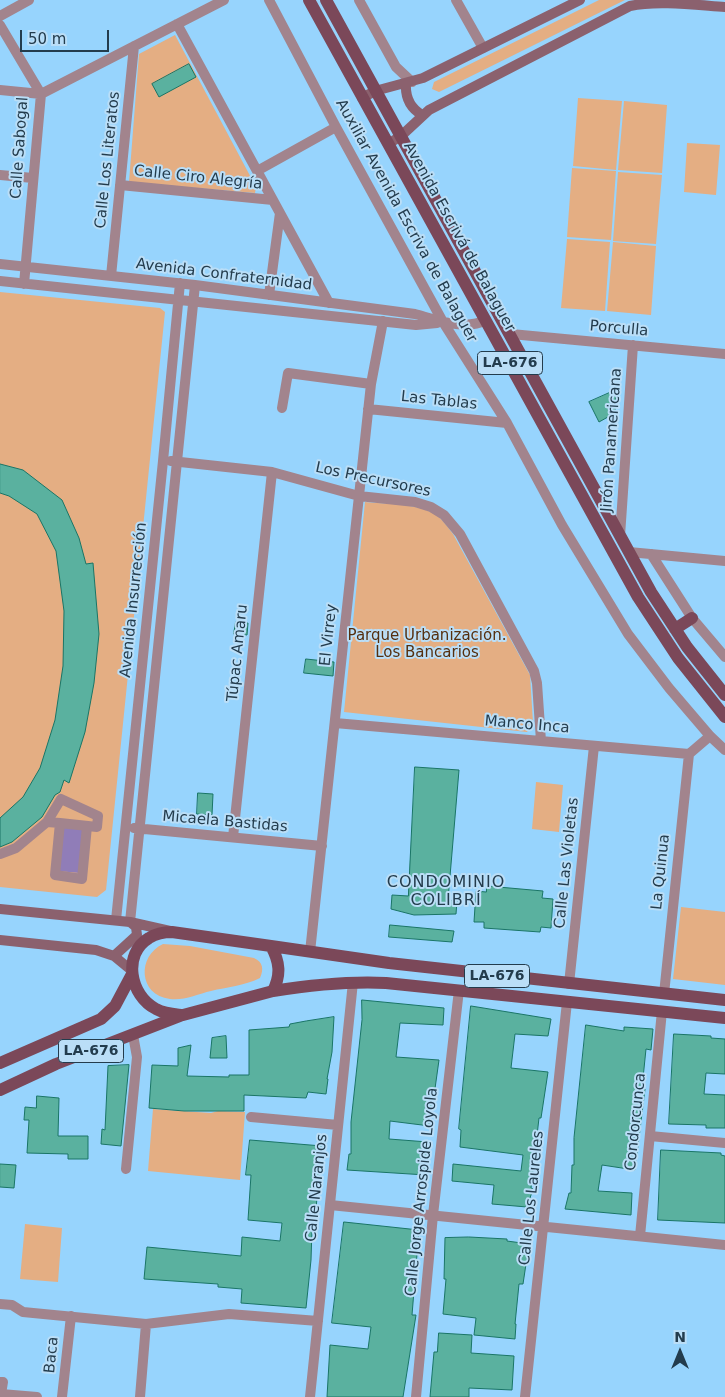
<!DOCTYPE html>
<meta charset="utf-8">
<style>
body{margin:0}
#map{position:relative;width:725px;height:1397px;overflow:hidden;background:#97d4fd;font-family:"DejaVu Sans",sans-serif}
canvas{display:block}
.north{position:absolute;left:655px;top:1327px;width:50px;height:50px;-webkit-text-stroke:4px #badef7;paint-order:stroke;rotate:0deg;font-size:14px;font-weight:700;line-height:20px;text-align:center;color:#233c4d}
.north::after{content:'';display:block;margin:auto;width:18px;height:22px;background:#233c4d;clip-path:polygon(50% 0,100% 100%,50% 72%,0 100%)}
.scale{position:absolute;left:20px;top:30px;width:89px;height:22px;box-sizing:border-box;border:2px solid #233c4d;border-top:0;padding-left:6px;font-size:15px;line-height:18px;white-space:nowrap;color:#233c4d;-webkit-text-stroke:4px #badef7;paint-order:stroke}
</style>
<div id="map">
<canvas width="725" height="1397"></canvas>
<div class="north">N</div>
<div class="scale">50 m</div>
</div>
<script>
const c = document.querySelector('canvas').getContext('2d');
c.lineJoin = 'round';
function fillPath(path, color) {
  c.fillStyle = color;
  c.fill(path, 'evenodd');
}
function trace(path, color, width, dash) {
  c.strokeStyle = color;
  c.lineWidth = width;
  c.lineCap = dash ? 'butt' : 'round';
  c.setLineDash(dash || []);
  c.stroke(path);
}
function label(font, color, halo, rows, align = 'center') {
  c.font = font + ' "DejaVu Sans",sans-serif';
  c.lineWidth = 4;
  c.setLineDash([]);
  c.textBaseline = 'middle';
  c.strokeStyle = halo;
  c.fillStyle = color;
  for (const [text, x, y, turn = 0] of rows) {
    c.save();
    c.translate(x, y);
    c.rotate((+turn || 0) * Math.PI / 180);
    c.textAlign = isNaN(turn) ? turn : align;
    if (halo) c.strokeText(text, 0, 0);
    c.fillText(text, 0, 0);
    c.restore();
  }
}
fillPath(new Path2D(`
 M 599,0 L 625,0 L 439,92 L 432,89 L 434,82 Z
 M 175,35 L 256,187 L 255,193 L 129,182 L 139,54 Z
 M 578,98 L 622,101 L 616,170 L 573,166 Z
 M 624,101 L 667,105 L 662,173 L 618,170 Z
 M 687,143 L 720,145 L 716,195 L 684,192 Z
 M 572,168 L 616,171 L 611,240 L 567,237 Z
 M 618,172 L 662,175 L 656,244 L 613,241 Z
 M 567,239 L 610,242 L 605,311 L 561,308 Z
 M 613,242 L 656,246 L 651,315 L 607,311 Z
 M 0,292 L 160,308 L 165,312 L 106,890 L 97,897 L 0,887 Z
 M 365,502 C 386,504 411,503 431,512 C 440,516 447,526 453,534 L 530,675 L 533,723 L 527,732 L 344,712 Z
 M 536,782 L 563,785 L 559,832 L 532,829 Z
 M 681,907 L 725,912 L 725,985 L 673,979 Z
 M 163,944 L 190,946 L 254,958 C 263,962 264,969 260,978 C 244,986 227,987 211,991 C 198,994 183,1001 170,999 C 138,995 137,956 163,944 Z
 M 153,1109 L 211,1113 L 218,1111 L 245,1112 L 240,1180 L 148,1171 Z
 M 25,1224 L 62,1228 L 58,1282 L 20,1279 Z`), '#e4ae83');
fillPath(new Path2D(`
 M 63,827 L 85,829 L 80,873 L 58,871 Z`), '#907db8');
const building = new Path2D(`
 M 189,64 L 196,77 L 159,97 L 152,84 Z
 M 616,390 L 615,413 L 599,422 L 589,402 Z
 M 0,464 L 23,470 L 62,500 L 79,538 L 86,564 L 93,563 L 99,634 L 94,683 L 85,732 L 69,783 L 64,780 L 60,792 L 55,795 L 42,817 L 12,842 L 0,847 L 0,818 L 23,797 L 40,768 L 55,720 L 63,666 L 64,611 L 56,551 L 37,514 L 9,496 L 0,493 Z
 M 236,622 L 248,623 L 247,635 L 234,634 Z
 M 306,659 L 334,662 L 333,676 L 304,673 Z
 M 415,767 L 459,770 L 448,900 L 457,901 L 456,914 L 414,915 L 391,909 L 392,895 L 408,896 Z
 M 198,793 L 213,794 L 212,815 L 197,814 Z
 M 487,886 L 543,891 L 542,898 L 553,899 L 551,928 L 541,927 L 540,932 L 484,928 L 484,922 L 474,922 L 476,891 L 486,892 Z
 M 390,925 L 454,931 L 452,942 L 389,937 Z
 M 362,1000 L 444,1008 L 443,1025 L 400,1023 L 396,1057 L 439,1060 L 432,1110 L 430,1110 L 430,1126 L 390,1121 L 389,1139 L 428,1142 L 427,1157 L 425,1157 L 426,1175 L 347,1170 L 349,1154 L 351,1154 L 351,1122 L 362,1020 Z
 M 471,1006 L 551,1019 L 548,1036 L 515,1034 L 511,1068 L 548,1072 L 541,1118 L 539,1118 L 531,1188 L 533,1189 L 527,1207 L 492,1204 L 494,1185 L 452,1181 L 453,1164 L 521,1171 L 523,1155 L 460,1147 L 461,1130 L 459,1129 Z
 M 334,1017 L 332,1052 L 327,1079 L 328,1079 L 326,1094 L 308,1092 L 306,1098 L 244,1095 L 244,1111 L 184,1111 L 149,1108 L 152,1065 L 178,1066 L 178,1048 L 191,1045 L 187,1076 L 229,1077 L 229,1075 L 249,1075 L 249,1030 L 289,1027 L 290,1024 L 306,1021 Z
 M 586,1025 L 624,1031 L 624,1027 L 653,1029 L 651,1050 L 646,1049 L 642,1088 L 645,1089 L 635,1170 L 602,1165 L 598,1191 L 632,1193 L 631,1215 L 565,1209 L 569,1193 L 571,1193 L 572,1165 L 574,1165 L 574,1138 Z
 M 674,1034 L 711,1036 L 711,1038 L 725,1039 L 725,1074 L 706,1073 L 704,1094 L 725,1095 L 725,1128 L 706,1128 L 706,1125 L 669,1124 Z
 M 226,1036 L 227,1058 L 210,1058 L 212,1038 Z
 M 129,1065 L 121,1146 L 101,1144 L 102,1129 L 105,1130 L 108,1066 Z
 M 37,1096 L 59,1098 L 58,1136 L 88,1136 L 88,1159 L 68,1159 L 68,1154 L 27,1153 L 29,1120 L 24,1120 L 25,1107 L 36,1108 Z
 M 250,1140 L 322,1146 L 314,1229 L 312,1229 L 311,1260 L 306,1308 L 241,1303 L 242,1289 L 218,1287 L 218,1284 L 144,1279 L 147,1247 L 241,1256 L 242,1237 L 280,1241 L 282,1223 L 248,1220 L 251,1175 L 246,1175 Z
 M 661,1150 L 721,1153 L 721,1155 L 725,1156 L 725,1223 L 658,1220 Z
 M 0,1164 L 16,1165 L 14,1188 L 0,1187 Z
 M 344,1222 L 419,1230 L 412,1315 L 416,1315 L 403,1397 L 327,1397 L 330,1345 L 368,1349 L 371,1327 L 332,1323 Z
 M 469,1237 L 507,1239 L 507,1241 L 529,1244 L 523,1284 L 519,1284 L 515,1324 L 516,1324 L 515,1339 L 474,1335 L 476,1318 L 443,1314 L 446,1279 L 444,1279 L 445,1238 Z
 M 439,1333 L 472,1335 L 471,1353 L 514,1356 L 512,1390 L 469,1388 L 469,1397 L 430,1397 L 434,1352 L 437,1352 Z`);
fillPath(building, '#5ab19f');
trace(building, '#1a7566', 1);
trace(new Path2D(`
 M 269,0 L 336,127 L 443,322 L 507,423 L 562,525 L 628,634 L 669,688 L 710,736 L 725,750
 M 359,0 L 396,67 L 412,82
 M 456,0 L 483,48
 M 0,16 L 29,0
 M 177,24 L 329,303
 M 0,25 L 41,94 L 24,284
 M 0,90 L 41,94 L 224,0
 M 257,171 L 336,127
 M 0,175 L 33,178
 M 120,185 L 273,200
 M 0,264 L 195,285 L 415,314 C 437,320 465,331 486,320
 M 111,276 L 134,46
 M 0,281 L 416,325 L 437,323
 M 269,295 L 280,213
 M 511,334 L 725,354
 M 282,408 L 288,373 L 371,384
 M 368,409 L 507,423
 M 171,461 L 272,472 L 359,496 L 415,502 L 431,507 L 444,515 L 460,534 L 534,671 L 537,683 L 541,741
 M 620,536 L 633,345
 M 629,552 L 725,561
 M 651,554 L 692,618 L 725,657
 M 335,723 L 689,754 L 710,736
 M 60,823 L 47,822 L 61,799 L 98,816 L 97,827 L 60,823 L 55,875 L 82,879 L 87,826
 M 134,828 L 322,846
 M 233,837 L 272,472
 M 0,854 L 16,848 L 47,822
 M 116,920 L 163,461 L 180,283
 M 130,922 L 195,285
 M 310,952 L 371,384 L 383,321
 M 569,984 L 594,746
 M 664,994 L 689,754
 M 251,1117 L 338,1125
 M 650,1136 L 725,1143
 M 126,1169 L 137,1057 L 133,1035
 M 330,1205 L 725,1245
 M 640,1236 L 662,1011
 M 0,1304 L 12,1305 L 23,1312 L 146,1324 L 229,1314 L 318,1321
 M 0,1382 L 3,1382 L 1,1394 L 37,1397
 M 62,1397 L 71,1316
 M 140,1397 L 146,1324
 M 310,1397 L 353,982
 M 416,1397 L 433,1215 L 459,990
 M 525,1397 L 567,1002`), '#a2848d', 10);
trace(new Path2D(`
 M 406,83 C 405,97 410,108 422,115
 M 362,98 L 375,91 L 423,78 L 580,0
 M 388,144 L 401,136 L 429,110 L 630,6 C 657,0 696,5 725,7
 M 0,909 L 130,922 L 170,931
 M 0,940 L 96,950 L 114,956 L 131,970
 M 114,956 L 137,935 L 136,927 L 130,922`), '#8b616e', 10);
trace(new Path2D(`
 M 309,0 L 638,597 L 678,658 L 725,717
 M 326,0 L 651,592 L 687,647 L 725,695
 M 675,629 L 692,618
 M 172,932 L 271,946 C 280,962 281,975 273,991 L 183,1015 C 173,1014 165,1014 156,1009 C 130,996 122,954 149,938 C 157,933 164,932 172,932 Z
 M 271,946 L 389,963 L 725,1000
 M 273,991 C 311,985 347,981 386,983 L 725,1018
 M 0,1063 L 101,1019 L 115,1006 L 132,974
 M 0,1090 L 56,1064 L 180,1016`), '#7b4859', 12);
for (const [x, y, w] of [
 [510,363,65],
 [497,976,65],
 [91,1051,65]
]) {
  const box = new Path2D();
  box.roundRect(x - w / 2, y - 11.5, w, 23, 4);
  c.fillStyle = '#badef7';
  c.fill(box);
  trace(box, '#233c4d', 1);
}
label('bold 14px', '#233c4d', null, [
 ["LA-676",510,363],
 ["LA-676",497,976],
 ["LA-676",91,1051]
]);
label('15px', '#233c4d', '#badef7', [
 ["Calle Sabogal",20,148,-86],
 ["Calle Los Literatos",108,160,-84],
 ["Calle Ciro Alegría",198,178,6],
 ["Auxiliar Avenida Escriva de Balaguer",406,221,61],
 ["Avenida Escrivá de Balaguer",459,237,61],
 ["Avenida Confraternidad",224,275,7],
 ["Porculla",619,329,5],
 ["Las Tablas",439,401,6],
 ["Jirón Panamericana",612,440,-86],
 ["Los Precursores",373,480,12],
 ["Avenida Insurrección",134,600,-84],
 ["El Virrey",329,635,-84],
 ["Túpac Amaru",238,653,-84],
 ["Manco Inca",527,725,5],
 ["Micaela Bastidas",225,822,5],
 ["Calle Las Violetas",567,863,-84],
 ["La Quinua",661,872,-84],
 ["Condorcunca",636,1122,-84],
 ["Calle Naranjos",317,1188,-84],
 ["Calle Jorge Arrospide Loyola",422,1192,-84],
 ["Calle Los Laureles",532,1198,-84],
 ["Baca",52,1355,-84]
]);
label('15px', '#552f0e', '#badef7', [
 ["Parque Urbanización.",427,636],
 ["Los Bancarios",427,653]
]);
c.letterSpacing = '1px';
label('16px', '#233c4d', '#badef7', [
 ["CONDOMINIO",446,883],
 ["COLIBRÍ",446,901]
]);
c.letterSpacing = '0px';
</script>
